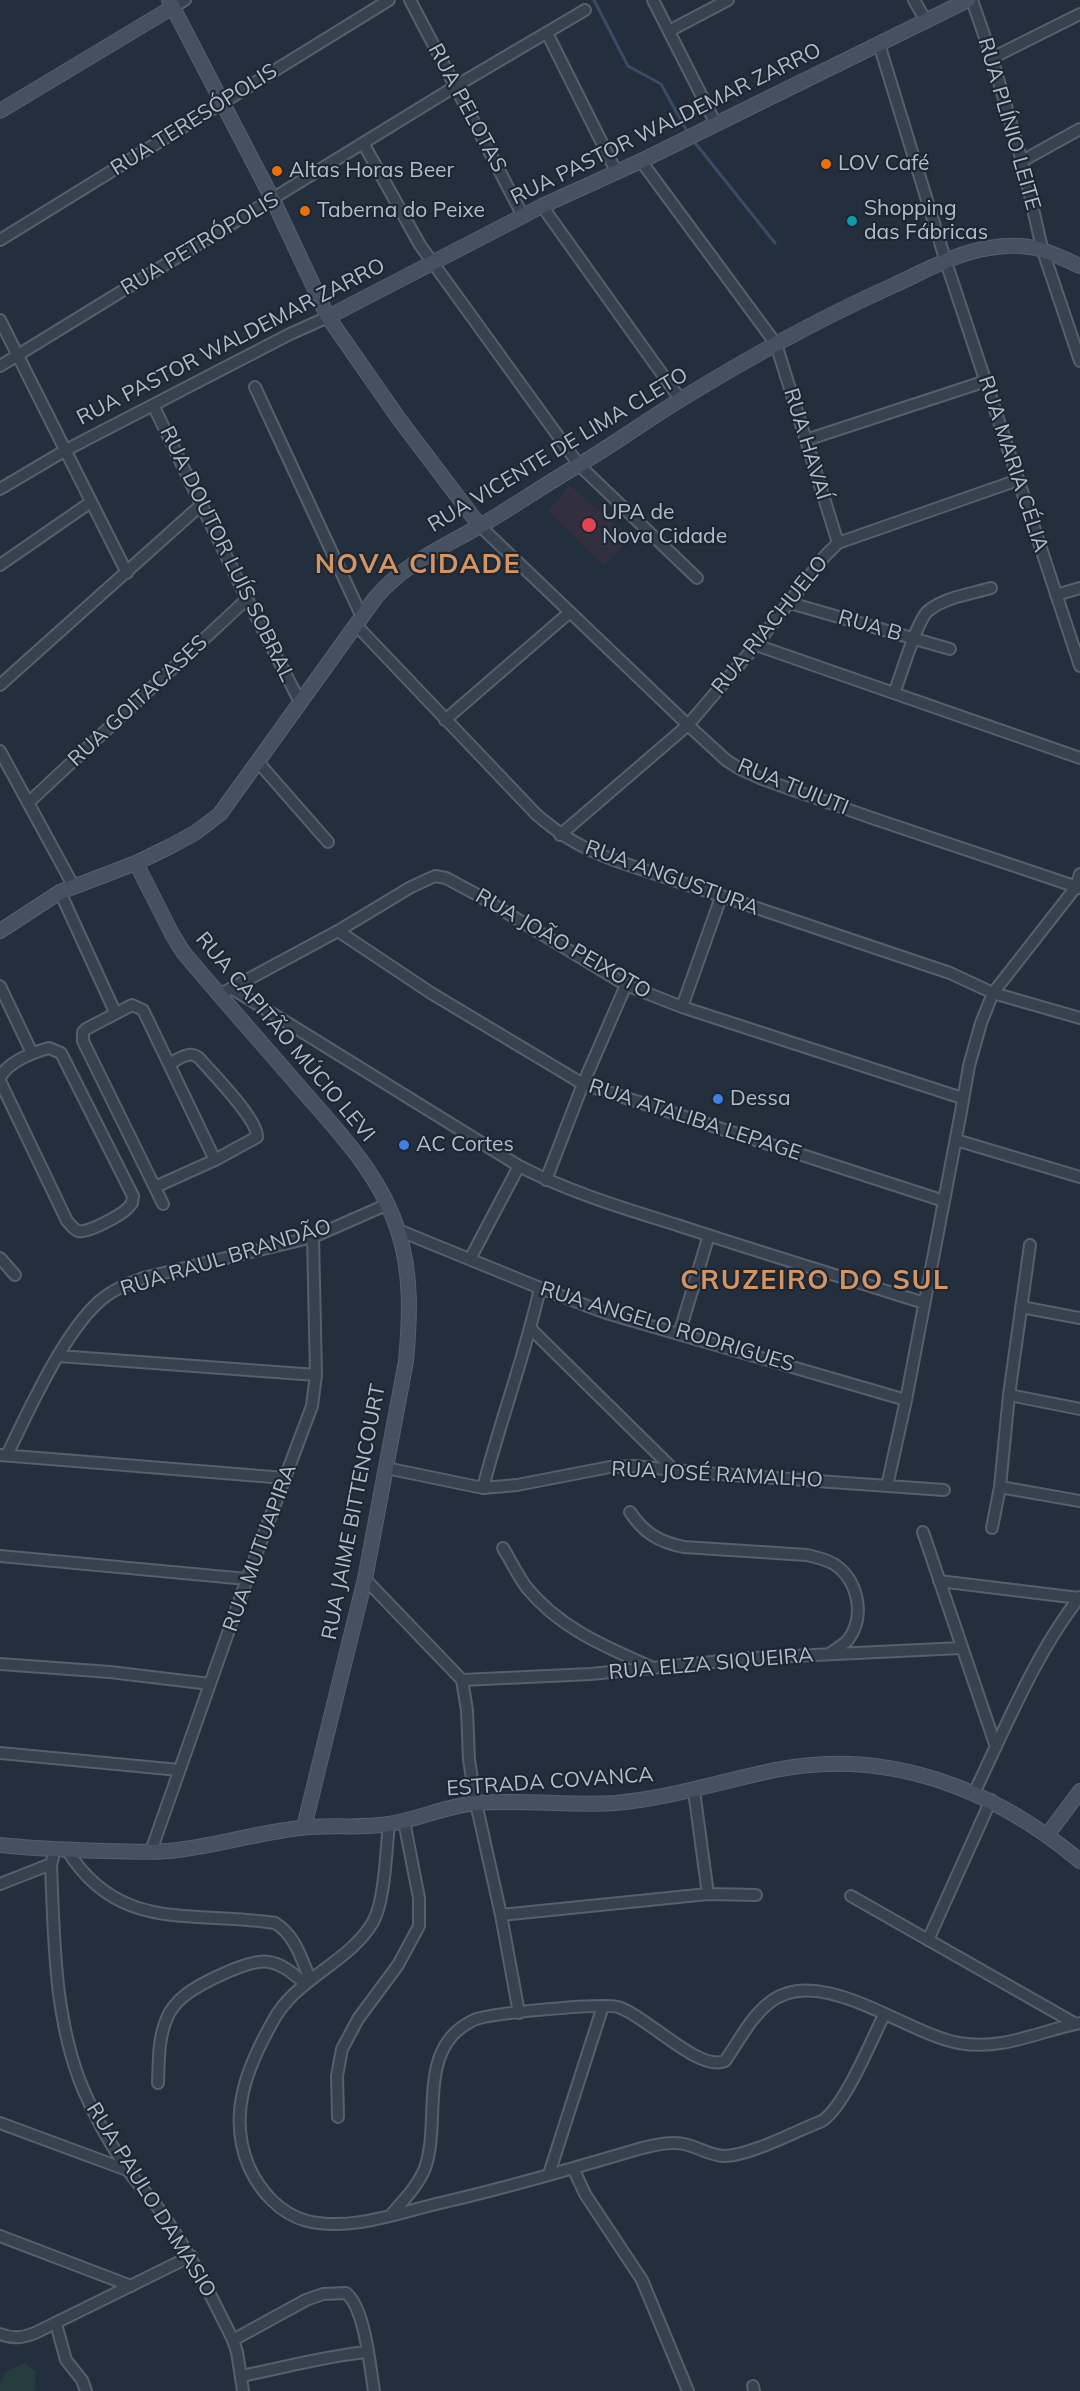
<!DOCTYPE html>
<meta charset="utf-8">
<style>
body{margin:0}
canvas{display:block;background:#242f3e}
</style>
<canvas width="1080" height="2391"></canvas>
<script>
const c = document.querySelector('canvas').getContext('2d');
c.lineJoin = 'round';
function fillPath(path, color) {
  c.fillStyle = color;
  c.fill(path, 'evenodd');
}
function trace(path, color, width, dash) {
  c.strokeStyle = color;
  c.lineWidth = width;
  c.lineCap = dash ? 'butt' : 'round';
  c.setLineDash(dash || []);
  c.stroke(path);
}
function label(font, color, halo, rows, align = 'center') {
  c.font = font + ' Mulish,sans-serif';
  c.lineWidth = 4.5;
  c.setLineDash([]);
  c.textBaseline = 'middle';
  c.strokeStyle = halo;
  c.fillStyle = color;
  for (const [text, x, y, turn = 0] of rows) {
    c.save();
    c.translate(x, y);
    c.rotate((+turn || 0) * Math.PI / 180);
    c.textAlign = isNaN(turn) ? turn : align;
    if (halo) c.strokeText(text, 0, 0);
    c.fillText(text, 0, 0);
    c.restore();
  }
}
fillPath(new Path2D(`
 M 569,485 L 632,538 L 604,565 L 549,511 Z`), '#32303f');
fillPath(new Path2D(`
 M 25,2363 L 36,2372 L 35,2391 L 0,2391 C 0,2372 9,2370 25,2363 Z`), '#263c3f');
trace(new Path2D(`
 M 594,0 L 628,66 L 661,84 L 688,133
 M 692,139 L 775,243`), '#394c67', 3);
const street = new Path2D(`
 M 410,0 L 523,216
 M 653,0 L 716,124
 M 914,0 L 926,21
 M 972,0 L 992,58 L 1022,161 L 1042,248 L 1080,361
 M 173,7 L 185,0
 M 669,31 L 728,0
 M 547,33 L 616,171
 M 879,44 L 946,262 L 1080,666
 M 992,58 L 1080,14
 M 363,143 L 420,245 L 579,465 L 697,578
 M 641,161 L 776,344 L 838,543
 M 1022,161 L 1080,129
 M 542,206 L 680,399
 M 0,240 L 389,0
 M 0,320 L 127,573
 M 0,366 L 456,86 L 585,10
 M 255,387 L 362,617
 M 153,405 L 247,599 L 300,702
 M 806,440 L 986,381
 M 0,489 L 66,450 L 290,334 L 328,317
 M 480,526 L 688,725 L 726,760 L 740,769 L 762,779 L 869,817 L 1080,888
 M 0,565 L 91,502
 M 1056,595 L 1080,588
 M 790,603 L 950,649
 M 356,625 L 536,814 C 561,836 582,848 614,860 L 950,973 L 993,993 L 1080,1018
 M 756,645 L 1080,758
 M 0,685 L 201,505
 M 894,693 C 901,676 917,620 928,611 C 945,597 971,594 991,588
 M 445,720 L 570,612
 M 0,751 L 74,887
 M 258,762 L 328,842
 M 28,803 L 247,599
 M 560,835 L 688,725 L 756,645 L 825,556 L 838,543 L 1018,480
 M 60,892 L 115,1012
 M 338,931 L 431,993 L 583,1084 L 944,1201
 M 0,986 L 32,1053
 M 231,988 L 519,1166 C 569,1192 623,1208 677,1225 C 759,1252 842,1277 924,1303
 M 219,995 L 338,931 L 411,887 L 435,876 L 446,878 L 474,893 L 626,985 L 682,1007 L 962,1098
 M 682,1007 L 721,897
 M 0,1078 C 7,1062 34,1052 49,1048 L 61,1053 L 133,1196 L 132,1203 L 128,1208 C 121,1215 87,1234 78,1231 C 73,1229 70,1224 67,1221 L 0,1081
 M 956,1140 L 1080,1177
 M 546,1180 L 583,1084 L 626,985
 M 155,1187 L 215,1160 L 257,1137 C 258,1119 212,1073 199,1058 C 189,1050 179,1059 169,1064
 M 163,1204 L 83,1041 L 83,1032 L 86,1029 L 132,1005 L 143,1010 L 215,1160
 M 398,1230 L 540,1288 L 606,1313 L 906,1400
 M 0,1258 L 15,1275
 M 470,1259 L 519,1166
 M 1021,1307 L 1080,1318
 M 531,1329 L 674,1470
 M 679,1334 L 709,1235
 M 59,1356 L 316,1375
 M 1009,1395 L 1080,1409
 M 1,1455 L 285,1478
 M 7,1455 C 28,1412 67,1324 106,1296 C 117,1288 129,1283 143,1278 L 313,1237 L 388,1204
 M 386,1468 L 483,1488 L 517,1485 L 610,1467 L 635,1466 L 705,1473 L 944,1490
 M 887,1486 L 906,1400 L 960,1117 L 969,1066 L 981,1023 L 993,993 L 1076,887 L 1080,874
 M 1000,1487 L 1080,1501
 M 483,1488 C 500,1421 525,1356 540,1288
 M 630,1512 C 644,1533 659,1542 684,1547 L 807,1555 C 816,1557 825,1559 834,1564 C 858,1580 866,1616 848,1640 C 843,1645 835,1650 829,1654
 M 992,1528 L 1000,1487 L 1009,1395 L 1030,1245
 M 923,1532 L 996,1747
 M 503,1548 C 511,1561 518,1576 527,1588 C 561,1629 604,1646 651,1667
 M 0,1556 L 247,1579
 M 365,1579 L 462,1680 L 467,1710 L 469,1760 L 476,1803 L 501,1915 L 519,2013
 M 939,1581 L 1079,1598
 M 0,1664 L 110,1672 L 210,1684
 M 462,1680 L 591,1674 L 752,1658 L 961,1648
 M 0,1753 L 179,1770
 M 694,1791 L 708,1894
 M 974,1793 C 1004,1731 1037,1650 1080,1597
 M 389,1824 C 386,1850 385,1901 373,1922 C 349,1963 296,1978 273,2021 C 247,2067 227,2115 249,2167 C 260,2191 280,2214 307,2221 C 350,2231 395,2214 436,2204 C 506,2188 574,2168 642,2148 C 656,2145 670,2141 684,2144 C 699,2147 710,2156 725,2156 C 752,2155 796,2131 822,2121 C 845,2106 871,2041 884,2015
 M 67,1850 C 119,1934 193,1910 275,1923 C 295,1935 301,1958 310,1979
 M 151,1851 L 247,1579 L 312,1406 L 316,1375 L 313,1237
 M 51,1864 C 54,1939 54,2019 83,2089 C 95,2117 110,2144 127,2169 C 137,2184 151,2197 161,2212 C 190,2252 211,2296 233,2340 L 237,2352 L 243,2391
 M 0,1884 L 51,1864 L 53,1858
 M 851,1896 L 1076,2024
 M 501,1915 L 708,1894 L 756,1895
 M 928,1940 L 991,1800
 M 158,2083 C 159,2061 158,2038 167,2018 C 170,2010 177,2002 184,1996 C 199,1984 250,1958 269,1962 C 283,1964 294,1975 305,1983
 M 338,2117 L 337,2076 L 342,2049 L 358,2019 L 398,1965 L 419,1926 L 419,1898 L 404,1821
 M 0,2123 L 127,2170
 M 573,2168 L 585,2194 L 642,2280 L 688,2391
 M 549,2174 L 603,2006
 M 390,2216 C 403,2201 418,2186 425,2168 C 442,2120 415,2047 474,2020 C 489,2013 601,2003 618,2007 C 647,2016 698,2072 725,2061 C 739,2041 750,2018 769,2003 C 819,1962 906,2034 959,2043 C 1002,2051 1039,2031 1080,2023
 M 0,2236 L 131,2286
 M 56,2324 L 66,2360 L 82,2380 L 86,2391
 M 0,2334 C 13,2339 22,2338 35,2333 L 191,2256
 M 233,2340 L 306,2300 L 323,2294 L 346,2293 C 365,2308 370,2367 374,2391
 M 241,2376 C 283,2368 324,2356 367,2352
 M 753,2386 L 754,2391`);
const secondary = new Path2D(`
 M 169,0 L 273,200 L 328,317 L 399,419 L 480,526
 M 0,111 L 173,7
 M 328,317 L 542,206 L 641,161 L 968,0
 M 136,863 L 172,934 L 183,952 C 220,996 258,1039 296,1083 C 335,1128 380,1173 398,1231 C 412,1274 410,1317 406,1361 L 365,1579 L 304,1827
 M 0,931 L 60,892 L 136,863 L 171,846 L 195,833 L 220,814 L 376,597 C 407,562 440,549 480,526 C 513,507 544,485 577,466 C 612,446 645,421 680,400 C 748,358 819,319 892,286 C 923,272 955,253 989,248 C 1029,241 1045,250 1080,266
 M 1048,1834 L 1080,1791
 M 0,1845 C 35,1849 71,1850 106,1851 C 126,1851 147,1853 168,1851 C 212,1847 255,1833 300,1828 C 329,1824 360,1829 389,1824 C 419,1819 446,1806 476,1803 C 522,1799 569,1806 616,1803 C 671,1798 722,1781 775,1770 C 888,1747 994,1789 1080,1861`);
trace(street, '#565f6c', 14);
trace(secondary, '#565f6c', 16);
trace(street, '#38414e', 10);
trace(secondary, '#465061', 14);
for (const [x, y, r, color] of [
 [826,164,6,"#e8710a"],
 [277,171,6,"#e8710a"],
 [305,211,6,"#e8710a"],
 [852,221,6,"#0f9aa8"],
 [589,525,8,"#e0444e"],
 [718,1099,6,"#3f7fe0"],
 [404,1145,6,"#3f7fe0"]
]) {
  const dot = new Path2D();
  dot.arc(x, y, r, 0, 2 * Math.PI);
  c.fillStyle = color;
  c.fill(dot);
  trace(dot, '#1d2633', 2);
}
label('21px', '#b4bcc9', '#1d2633', [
 ["RUA PELOTAS",467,108,62],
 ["RUA TERESÓPOLIS",194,120,-32],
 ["RUA PASTOR WALDEMAR ZARRO",666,124,-26],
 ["RUA PLÍNIO LEITE",1009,124,74],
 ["RUA PETRÓPOLIS",200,244,-31],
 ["RUA PASTOR WALDEMAR ZARRO",231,342,-27],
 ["RUA HAVAÍ",807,444,73],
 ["RUA VICENTE DE LIMA CLETO",558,450,-31],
 ["RUA MARIA CÉLIA",1013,464,72],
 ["RUA DOUTOR LUÍS SOBRAL",227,554,64],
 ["RUA RIACHUELO",770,625,-51],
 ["RUA B",870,626,16],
 ["RUA GOITACASES",138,701,-43],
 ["RUA TUIUTI",793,787,22],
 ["RUA ANGUSTURA",672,878,20],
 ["RUA JOÃO PEIXOTO",563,944,30],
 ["RUA CAPITÃO MÚCIO LEVI",285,1037,50],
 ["RUA ATALIBA LEPAGE",695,1120,18],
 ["RUA RAUL BRANDÃO",226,1258,-17],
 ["RUA ANGELO RODRIGUES",667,1327,17],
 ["RUA JOSÉ RAMALHO",717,1475,3],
 ["RUA JAIME BITTENCOURT",354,1512,-79],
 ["RUA MUTUAPIRA",260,1548,-70],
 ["RUA ELZA SIQUEIRA",711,1664,-5],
 ["ESTRADA COVANCA",550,1782,-4],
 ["RUA PAULO DAMASIO",151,2200,58]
]);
label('21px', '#b4bcc9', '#1d2633', [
 ["LOV Café",838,164],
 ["Altas Horas Beer",289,171],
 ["Shopping",864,209],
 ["das Fábricas",864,233],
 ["Taberna do Peixe",317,211],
 ["UPA de",602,513],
 ["Nova Cidade",602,537],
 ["Dessa",730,1099],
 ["AC Cortes",416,1145]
], 'left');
c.letterSpacing = '1.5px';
label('bold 27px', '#d59563', '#1d2633', [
 ["NOVA CIDADE",418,565],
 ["CRUZEIRO DO SUL",815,1281]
]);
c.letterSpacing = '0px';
</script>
